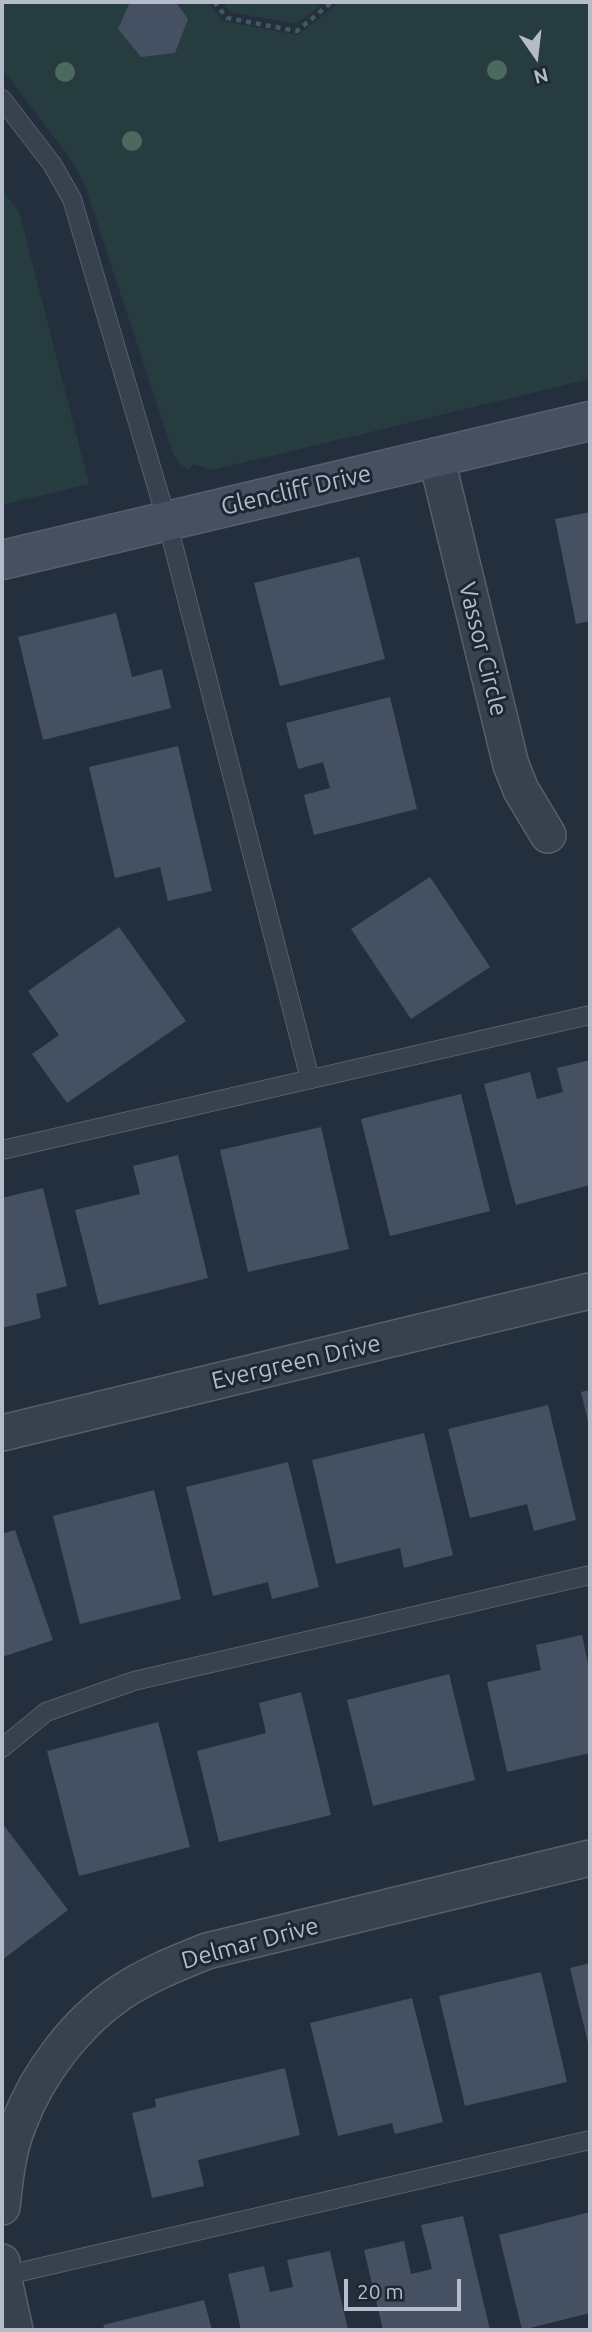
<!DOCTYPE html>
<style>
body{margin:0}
#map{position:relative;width:592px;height:2332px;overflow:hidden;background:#242f3e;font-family:Ubuntu,sans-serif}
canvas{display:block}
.frame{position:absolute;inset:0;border:4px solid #b4bcc9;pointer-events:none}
.north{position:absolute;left:501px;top:21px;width:70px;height:70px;-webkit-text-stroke:5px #1d2633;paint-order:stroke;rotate:166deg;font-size:19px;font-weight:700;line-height:28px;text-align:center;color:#b4bcc9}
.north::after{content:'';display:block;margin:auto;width:24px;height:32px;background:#b4bcc9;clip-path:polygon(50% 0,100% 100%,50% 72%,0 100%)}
.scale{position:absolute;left:344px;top:2279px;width:117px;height:32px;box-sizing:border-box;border:4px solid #b4bcc9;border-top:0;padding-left:9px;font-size:21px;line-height:24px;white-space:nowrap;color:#b4bcc9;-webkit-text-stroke:5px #1d2633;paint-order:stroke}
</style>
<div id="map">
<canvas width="592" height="2332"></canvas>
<div class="frame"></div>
<div class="north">N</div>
<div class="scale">20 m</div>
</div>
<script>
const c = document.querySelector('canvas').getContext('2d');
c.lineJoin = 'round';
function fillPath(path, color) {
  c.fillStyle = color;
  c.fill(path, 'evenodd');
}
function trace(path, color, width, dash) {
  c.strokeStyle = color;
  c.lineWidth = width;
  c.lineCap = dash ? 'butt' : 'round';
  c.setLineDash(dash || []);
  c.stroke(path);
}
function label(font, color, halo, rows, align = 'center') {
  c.font = font + ' Ubuntu,sans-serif';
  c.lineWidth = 6;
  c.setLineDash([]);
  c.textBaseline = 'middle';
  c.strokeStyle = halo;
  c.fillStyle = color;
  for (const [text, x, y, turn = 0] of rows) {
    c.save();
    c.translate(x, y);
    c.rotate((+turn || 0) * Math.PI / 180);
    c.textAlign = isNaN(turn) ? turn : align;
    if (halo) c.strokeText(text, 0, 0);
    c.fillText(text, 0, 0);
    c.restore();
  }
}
fillPath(new Path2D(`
 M 2,2 L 208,2 L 223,21 L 298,35 L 340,2 L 590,2 L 590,379 L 213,470 L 193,464 L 189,470 L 179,463 L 173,453 L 84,183 L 71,160 L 2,69 Z
 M 222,2 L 325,2 L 296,24 L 230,12 Z
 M 2,190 L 19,211 L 89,484 L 2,505 Z`), '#263c3f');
fillPath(new Path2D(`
 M 130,2 L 176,2 L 188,19 L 175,53 L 141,57 L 118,29 Z
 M 590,512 L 590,621 L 576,624 L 555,519 Z
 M 359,557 L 385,659 L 280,686 L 254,583 Z
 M 116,613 L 132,677 L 162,669 L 171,708 L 43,740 L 18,637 Z
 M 390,697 L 417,809 L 314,835 L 304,795 L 330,788 L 323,762 L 298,769 L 286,723 Z
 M 178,746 L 212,891 L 168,901 L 160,867 L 115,878 L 89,767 Z
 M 430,877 L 490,967 L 411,1019 L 351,929 Z
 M 119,927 L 186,1021 L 67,1103 L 32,1054 L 59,1035 L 28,991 Z
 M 590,1060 L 590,1185 L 516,1205 L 484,1084 L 530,1072 L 537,1099 L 563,1092 L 557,1068 Z
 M 461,1094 L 490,1211 L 390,1236 L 361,1119 Z
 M 321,1127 L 349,1249 L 248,1272 L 220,1150 Z
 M 178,1155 L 208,1278 L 99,1305 L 75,1210 L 140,1194 L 133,1166 Z
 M 43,1188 L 67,1286 L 36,1294 L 41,1318 L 2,1328 L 2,1198 Z
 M 590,1390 L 590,1426 L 589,1426 L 581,1392 Z
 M 548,1405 L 576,1520 L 534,1531 L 527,1504 L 470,1518 L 448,1429 Z
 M 424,1433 L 453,1555 L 404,1568 L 400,1548 L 336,1564 L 312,1460 Z
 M 288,1462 L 319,1587 L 272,1599 L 268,1582 L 213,1596 L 186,1487 Z
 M 154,1490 L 181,1599 L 80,1624 L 53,1516 Z
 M 15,1530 L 53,1640 L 2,1657 L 2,1534 Z
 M 582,1635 L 590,1673 L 590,1753 L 507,1772 L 487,1682 L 541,1670 L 536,1645 Z
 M 449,1674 L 475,1780 L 373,1806 L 347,1700 Z
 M 301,1692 L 331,1815 L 219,1842 L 197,1751 L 266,1733 L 259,1703 Z
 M 158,1722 L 190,1847 L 79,1876 L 47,1751 Z
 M 2,1823 L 68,1910 L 2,1960 Z
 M 590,1963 L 590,2047 L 589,2047 L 570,1968 Z
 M 541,1972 L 567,2082 L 465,2106 L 439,1996 Z
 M 412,1998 L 443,2122 L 395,2134 L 392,2123 L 338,2136 L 310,2023 Z
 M 285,2068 L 300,2135 L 198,2160 L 204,2186 L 152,2198 L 132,2113 L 156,2107 L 155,2099 Z
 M 590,2212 L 590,2313 L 522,2330 L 499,2235 Z
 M 463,2216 L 490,2330 L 383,2330 L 364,2250 L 404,2241 L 411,2274 L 432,2269 L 421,2225 Z
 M 330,2251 L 348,2330 L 241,2330 L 228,2274 L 264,2266 L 270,2292 L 293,2287 L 287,2260 Z
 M 204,2300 L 212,2330 L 105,2330 L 103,2325 Z`), '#455162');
const lane = new Path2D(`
 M 2,99 L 52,164 L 72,199 L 167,521 L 310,1079
 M 2,1150 L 590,1015
 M 2,1748 L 46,1712 L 134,1681 L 590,1575
 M 3,2276 L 590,2140`);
const street = new Path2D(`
 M 436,456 L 511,765 L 521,790 L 548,835
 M 2,1433 L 590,1291
 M 2,2207 C 5,2179 8,2149 19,2123 C 38,2073 76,2023 120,1993 C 147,1975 177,1963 207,1951 L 590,1858
 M 2,2262 L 3,2276 L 15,2330`);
const secondary = new Path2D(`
 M 2,560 L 590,421`);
trace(lane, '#565f6c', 20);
trace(street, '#565f6c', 38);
trace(secondary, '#565f6c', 41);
trace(new Path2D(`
 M 214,2 L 227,18 L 297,31 L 332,2`), '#44595c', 4.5, [5, 5]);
trace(lane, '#38414e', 18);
trace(street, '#38414e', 35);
trace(secondary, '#465061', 38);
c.fillStyle = '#4b6a5d';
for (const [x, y] of [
 [497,70],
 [65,72],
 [132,141]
]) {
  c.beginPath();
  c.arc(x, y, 10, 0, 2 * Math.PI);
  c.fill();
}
label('24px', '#b4bcc9', '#1d2633', [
 ["Glencliff Drive",296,490,-13],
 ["Vassor Circle",483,649,76],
 ["Evergreen Drive",296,1362,-13],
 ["Delmar Drive",250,1943,-15]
]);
</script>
